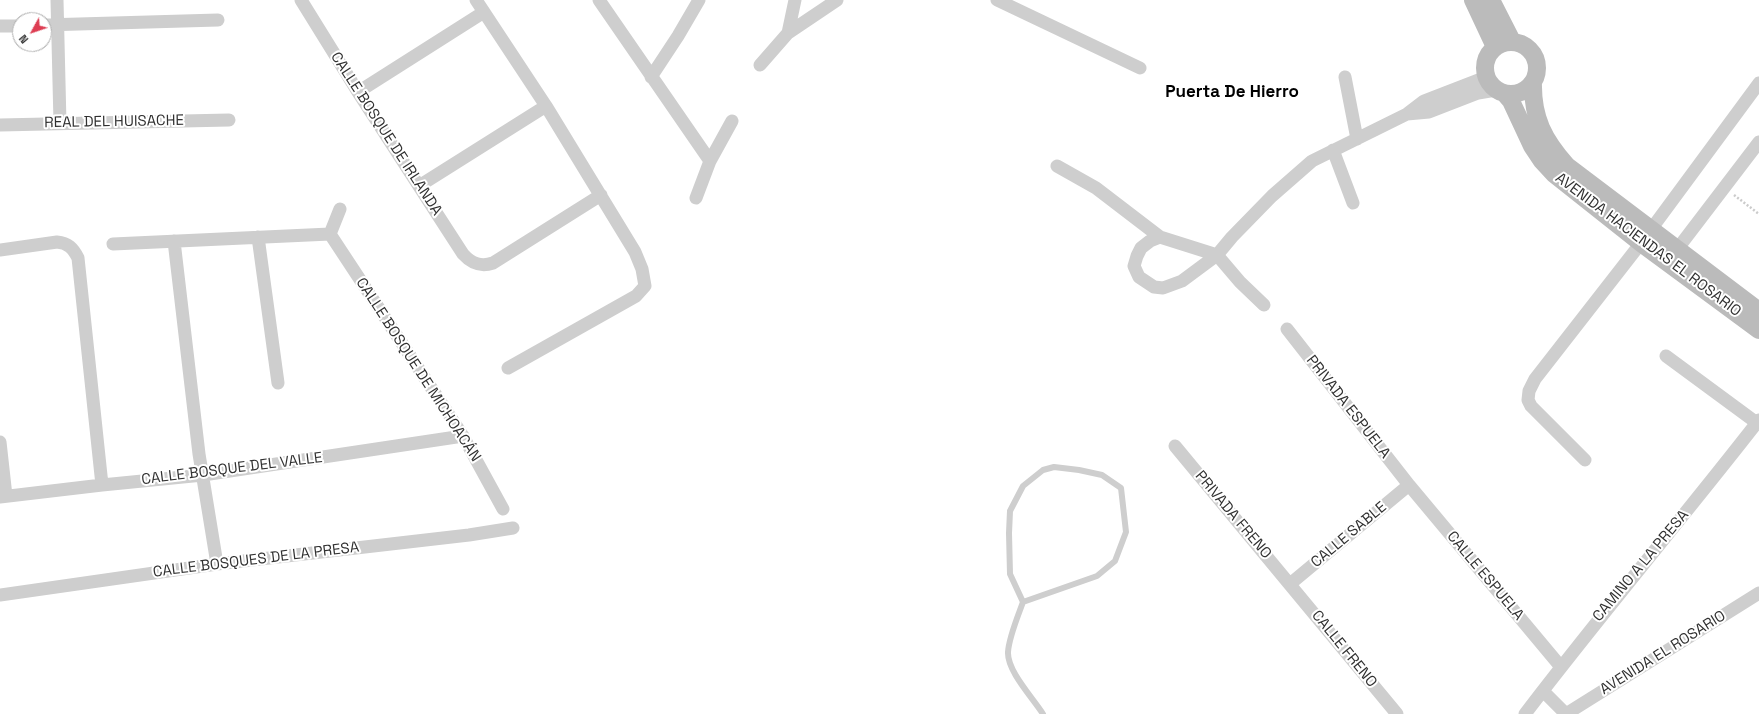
<!DOCTYPE html>
<meta charset="utf-8">
<style>
body{margin:0}
#map{position:relative;width:1759px;height:714px;overflow:hidden;background:#fff;font-family:"Space Grotesk",sans-serif}
canvas{display:block}
.north{position:absolute;left:12px;top:12px;width:40px;height:40px;box-sizing:border-box;background:#fff;border:1px solid #adadad;border-radius:50%;rotate:230deg;font-size:11px;font-weight:700;line-height:16px;text-align:center;color:#313131}
.north::after{content:'';display:block;margin:auto;width:14px;height:18px;background:#dd3d52;clip-path:polygon(50% 0,100% 100%,50% 72%,0 100%)}
</style>
<div id="map">
<canvas width="1759" height="714"></canvas>
<div class="north">N</div>
</div>
<script>
const c = document.querySelector('canvas').getContext('2d');
c.lineJoin = 'round';
function trace(path, color, width, dash) {
  c.strokeStyle = color;
  c.lineWidth = width;
  c.lineCap = dash ? 'butt' : 'round';
  c.setLineDash(dash || []);
  c.stroke(path);
}
function label(font, color, halo, rows, align = 'center') {
  c.font = font + ' "Space Grotesk",sans-serif';
  c.lineWidth = 4;
  c.setLineDash([]);
  c.textBaseline = 'middle';
  c.strokeStyle = halo;
  c.fillStyle = color;
  for (const [text, x, y, turn = 0] of rows) {
    c.save();
    c.translate(x, y);
    c.rotate((+turn || 0) * Math.PI / 180);
    c.textAlign = isNaN(turn) ? turn : align;
    if (halo) c.strokeText(text, 0, 0);
    c.fillText(text, 0, 0);
    c.restore();
  }
}
trace(new Path2D(`
 M 1734,195 L 1759,214`), '#cbcbcb', 2.5, [2, 2]);
trace(new Path2D(`
 M 1023,602 L 1097,576 L 1115,561 L 1126,532 L 1121,488 L 1102,475 L 1079,470 L 1054,467 L 1043,470 L 1023,486 L 1010,511 L 1009,533 L 1010,574 L 1023,602 C 1018,616 1009,637 1008,652 C 1007,671 1033,698 1043,714`), '#cecece', 6);
trace(new Path2D(`
 M 57,0 L 60,123
 M 301,0 L 358,92 L 463,254 C 472,264 481,267 493,263 L 601,195
 M 476,0 L 546,106 L 635,252 L 642,269 L 645,286 L 636,296 L 508,368
 M 599,0 L 710,161
 M 997,0 L 1140,68
 M 44,25 L 218,20
 M 0,26 L 20,26
 M 788,33 L 795,0
 M 760,65 L 788,33 L 837,0
 M 651,77 L 678,36 L 699,0
 M 1345,77 L 1357,139
 M 358,92 L 484,12
 M 1407,114 L 1429,112 L 1478,93 L 1496,90
 M 0,125 L 229,120
 M 1333,150 L 1353,203
 M 1057,166 L 1096,188 L 1160,237
 M 419,186 L 546,106
 M 696,198 L 710,161 L 732,121
 M 330,234 L 463,436 L 503,509
 M 330,234 L 340,209
 M 258,237 L 278,383
 M 174,241 L 199,454 L 217,564
 M 113,244 L 330,234
 M 0,250 L 57,242 C 68,243 73,248 78,258 L 102,485
 M 1672,256 L 1759,142
 M 1264,305 L 1240,282 L 1217,255 L 1160,237 L 1150,241 L 1141,248 L 1137,256 L 1134,266 L 1139,277 L 1154,287 L 1163,288 L 1182,281 L 1217,255 L 1232,237 L 1272,196 L 1312,161 L 1407,114 L 1424,101 L 1486,77
 M 1287,329 L 1409,485 L 1561,667
 M 1666,356 L 1757,423
 M 0,442 L 6,496
 M 1175,446 L 1397,714
 M 1585,460 L 1531,406 L 1528,400 L 1529,391 L 1535,379 L 1641,243 L 1759,83
 M 0,497 L 102,485 L 203,475 L 463,436
 M 1290,584 L 1409,485
 M 0,595 L 217,564 L 469,535 L 513,528
 M 1543,691 L 1566,714
 M 1525,714 C 1601,614 1682,519 1759,420
 M 1566,714 L 1759,593`), '#cecece', 13);
trace(new Path2D(`
 M 1473,0 L 1495,47
 M 1491,0 L 1512,41
 M1485 68a26 26 0 1 1 52 0a26 26 0 1 1-52 0Z
 M 1533,82 C 1532,118 1544,140 1567,166 L 1759,311
 M 1505,94 L 1511,101 L 1532,146 L 1542,161 L 1554,174 L 1641,243 L 1759,330`), '#bbb', 18);
label('15px', '#313131', '#fff', [
 ["REAL DEL HUISACHE",114,122,-1],
 ["CALLE BOSQUE DE IRLANDA",386,134,57],
 ["AVENIDA HACIENDAS EL ROSARIO",1648,245,37],
 ["CALLE BOSQUE DE MICHOACÁN",418,370,57],
 ["PRIVADA ESPUELA",1348,407,52],
 ["CALLE BOSQUE DEL VALLE",232,469,-7],
 ["PRIVADA FRENO",1233,515,50],
 ["CALLE SABLE",1349,535,-40],
 ["CALLE BOSQUES DE LA PRESA",256,560,-7],
 ["CAMINO A LA PRESA",1641,566,-50],
 ["CALLE ESPUELA",1485,576,50],
 ["CALLE FRENO",1344,649,51],
 ["AVENIDA EL ROSARIO",1663,653,-32]
]);
label('bold 17px', '#000', '#fff', [
 ["Puerta De Hierro",1232,92]
]);
</script>
